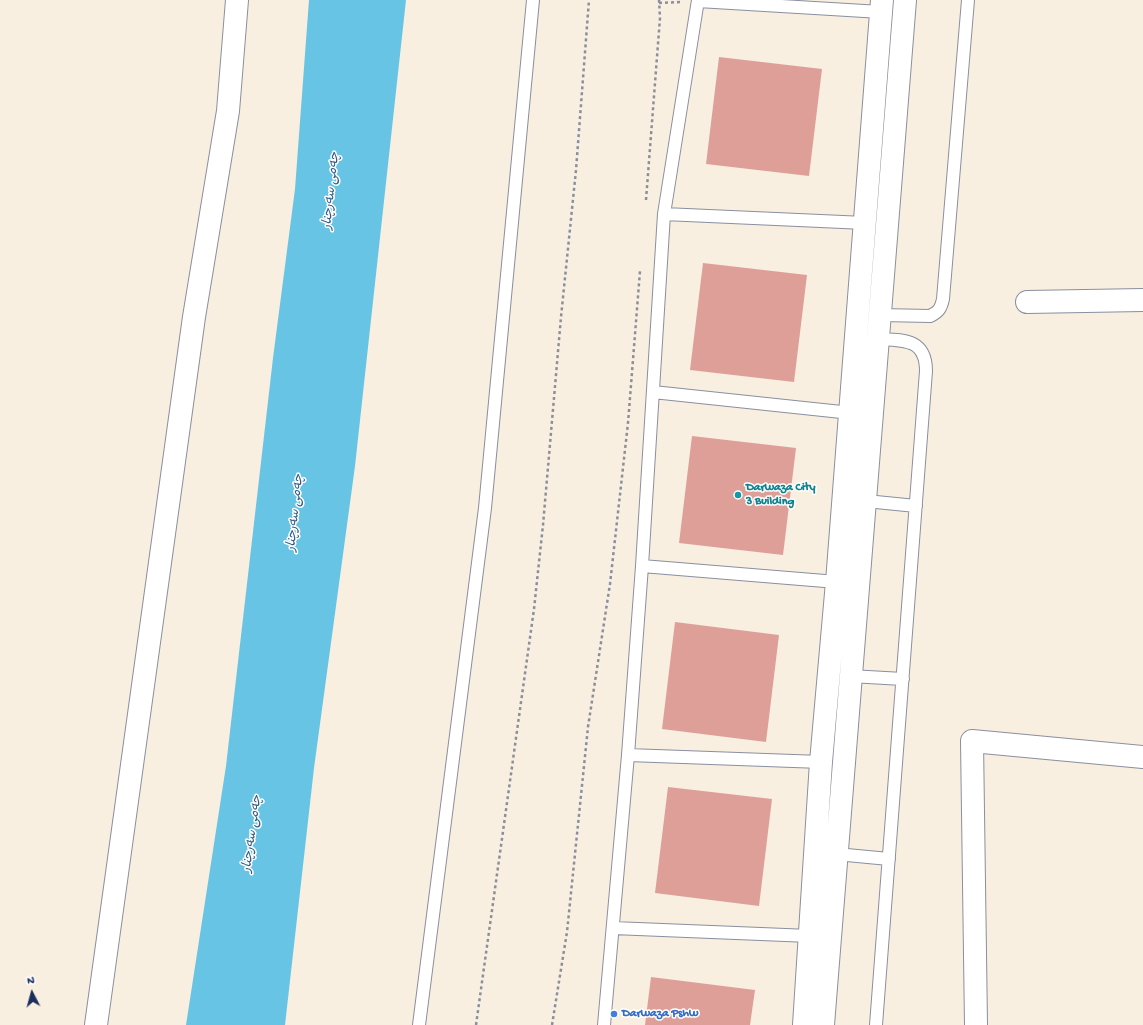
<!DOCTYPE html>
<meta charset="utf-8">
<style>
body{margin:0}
#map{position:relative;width:1143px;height:1025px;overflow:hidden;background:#f8efe0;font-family:"Gochi Hand",sans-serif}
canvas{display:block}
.north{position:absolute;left:12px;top:973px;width:40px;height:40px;-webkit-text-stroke:3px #fff;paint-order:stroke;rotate:354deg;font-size:11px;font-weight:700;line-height:16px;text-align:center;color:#1b2f5e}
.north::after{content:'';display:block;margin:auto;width:14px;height:18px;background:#1b2f5e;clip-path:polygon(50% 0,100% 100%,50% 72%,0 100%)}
</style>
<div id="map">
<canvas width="1143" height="1025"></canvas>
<div class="north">N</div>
</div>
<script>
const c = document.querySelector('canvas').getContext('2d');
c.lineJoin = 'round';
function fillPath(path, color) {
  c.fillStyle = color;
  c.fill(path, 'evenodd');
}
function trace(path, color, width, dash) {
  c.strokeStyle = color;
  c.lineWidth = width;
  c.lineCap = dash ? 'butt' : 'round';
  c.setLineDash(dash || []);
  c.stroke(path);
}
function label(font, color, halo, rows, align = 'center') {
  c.font = font + ' "Gochi Hand","Playpen Sans Arabic",sans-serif';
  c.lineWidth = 3;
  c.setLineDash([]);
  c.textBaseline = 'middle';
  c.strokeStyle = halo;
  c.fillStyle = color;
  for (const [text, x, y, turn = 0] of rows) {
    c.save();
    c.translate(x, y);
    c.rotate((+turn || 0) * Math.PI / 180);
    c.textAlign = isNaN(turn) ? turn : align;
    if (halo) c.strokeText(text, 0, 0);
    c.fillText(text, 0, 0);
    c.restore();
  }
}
fillPath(new Path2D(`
 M 309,0 L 406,0 L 355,466 L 314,768 L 285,1025 L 186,1025 L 226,766 L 273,358 L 295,189 Z`), '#67c4e5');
fillPath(new Path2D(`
 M 719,57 L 822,69 L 809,176 L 706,164 Z
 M 703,263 L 807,275 L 794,382 L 690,370 Z
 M 692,436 L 796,448 L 783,555 L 679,543 Z
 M 675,622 L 779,635 L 766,742 L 662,729 Z
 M 668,787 L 772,799 L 759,906 L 655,893 Z
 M 651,977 L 755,990 L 750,1025 L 645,1025 Z`), '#de9f99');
const lane = new Path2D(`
 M 698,1 L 881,12
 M 664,214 L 865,223
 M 881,315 L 930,316 C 939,312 941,308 943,299 L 968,0
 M 653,392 L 851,413
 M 866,501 L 916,506
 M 642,566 L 837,582
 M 850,676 L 903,679
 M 628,755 L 821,762
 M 836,854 L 889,859
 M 613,928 L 810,936
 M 419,1025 L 485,508 L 533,0
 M 604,1025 L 628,755 L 642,566 L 664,214 L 698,0
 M 876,1025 L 926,371 C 926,339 904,340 879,339`);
const street = new Path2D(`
 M 1027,302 L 1143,300
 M 96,1025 L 194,317 L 228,111 L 237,0
 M 804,1025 L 821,762 L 837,582 L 882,0
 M 823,1025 C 849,683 879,342 905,0
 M 976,1025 L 972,741 L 1143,757`);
trace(lane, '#8a8f9f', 14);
trace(street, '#8a8f9f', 24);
trace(new Path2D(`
 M 659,3 L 681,2
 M 646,200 L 660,18 L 659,0
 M 476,1025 L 534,609 L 543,525 L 561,317 L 576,170 L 589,0
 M 552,1025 L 567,932 L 588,727 L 610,584 L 628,423 L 640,271`), '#8a8f9f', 2.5, [3, 3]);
trace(lane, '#fff', 12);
trace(street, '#fff', 22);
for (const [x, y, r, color] of [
 [738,495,4,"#0f9aa8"],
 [614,1014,4,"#3f7fe0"]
]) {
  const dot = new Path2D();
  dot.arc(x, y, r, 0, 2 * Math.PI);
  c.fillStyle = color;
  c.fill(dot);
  trace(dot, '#fff', 1.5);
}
label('bold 12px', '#0d838f', '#fff', [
 ["Darwaza City",746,488],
 ["3 Building",746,502]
], 'left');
label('bold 12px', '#366cbe', '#fff', [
 ["Darwaza Pshw",622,1014]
], 'left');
label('italic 13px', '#325c86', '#fff', [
 ["چەمی سەرچنار",332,191,-84],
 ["چەمی سەرچنار",296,513,-84],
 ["چەمی سەرچنار",253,834,-82]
]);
</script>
